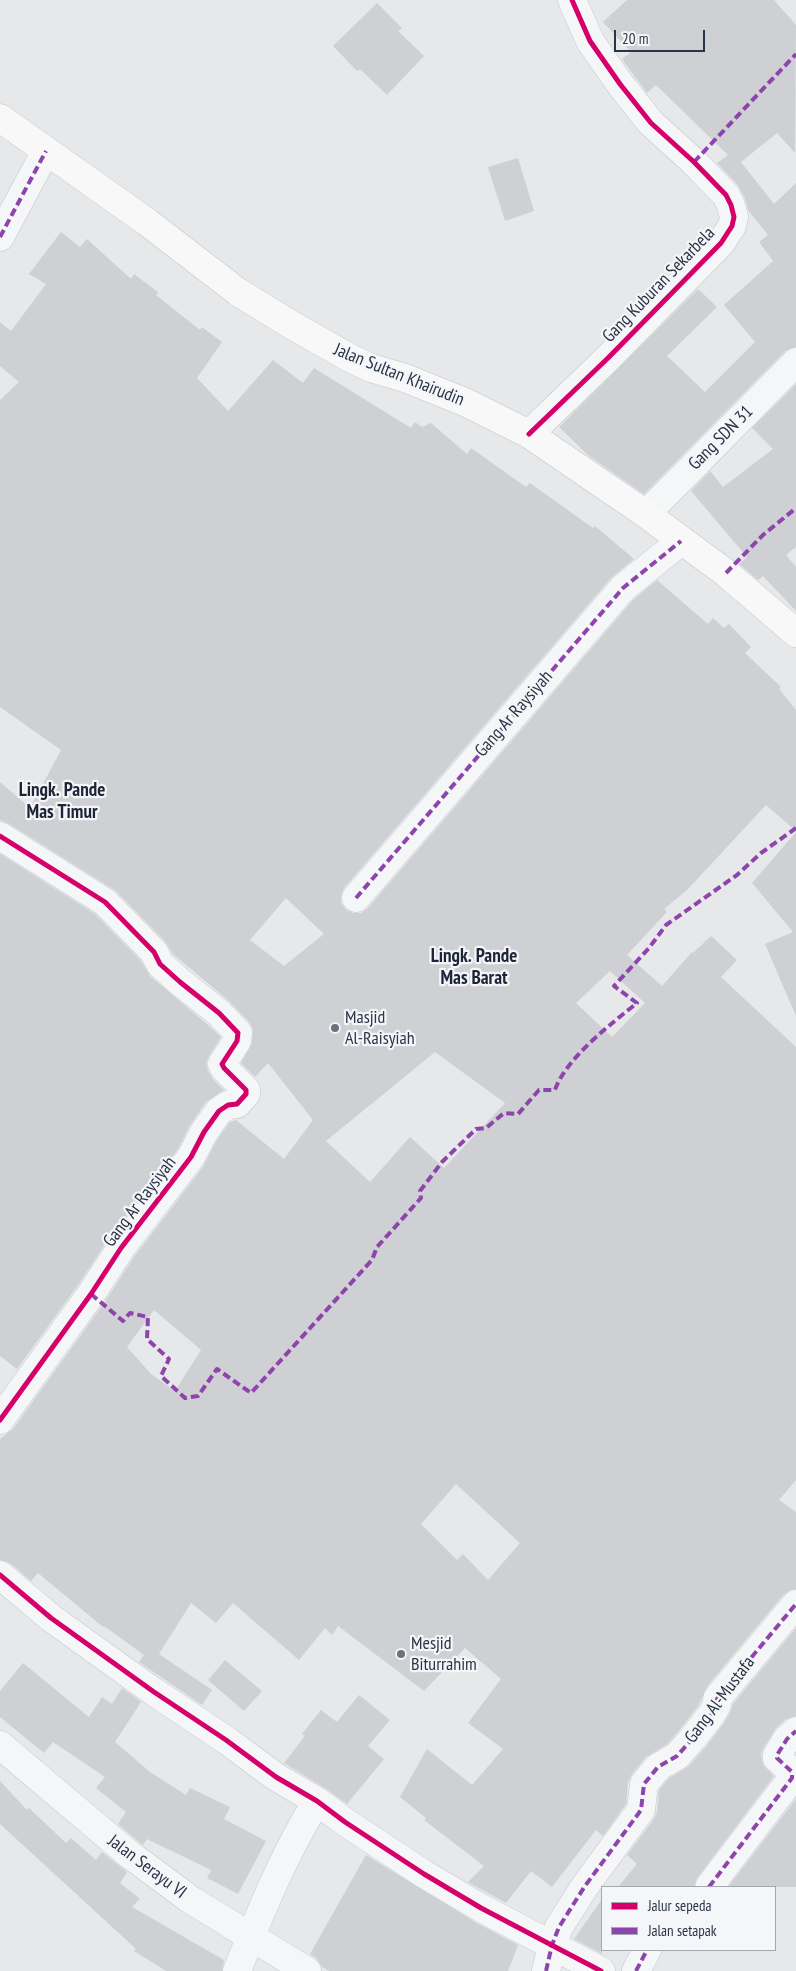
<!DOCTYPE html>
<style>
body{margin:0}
#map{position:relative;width:796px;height:1971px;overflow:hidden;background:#e6e8ea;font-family:"PT Sans Narrow",sans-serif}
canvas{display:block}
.legend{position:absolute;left:601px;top:1886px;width:175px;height:65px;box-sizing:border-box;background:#f4f6f9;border:1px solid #a4a8b1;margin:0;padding:6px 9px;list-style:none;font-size:15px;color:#2b3445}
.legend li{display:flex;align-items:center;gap:10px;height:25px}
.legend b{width:25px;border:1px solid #a4a8b1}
.scale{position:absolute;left:614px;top:30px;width:91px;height:22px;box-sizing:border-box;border:2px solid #2b3445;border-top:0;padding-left:6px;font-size:15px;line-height:18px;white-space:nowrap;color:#2b3445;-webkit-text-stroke:4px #f4f6f9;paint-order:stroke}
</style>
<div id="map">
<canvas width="796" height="1971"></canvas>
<ul class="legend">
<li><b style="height:6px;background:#d6006c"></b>Jalur sepeda</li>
<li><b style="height:6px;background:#8e44ad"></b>Jalan setapak</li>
</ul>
<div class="scale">20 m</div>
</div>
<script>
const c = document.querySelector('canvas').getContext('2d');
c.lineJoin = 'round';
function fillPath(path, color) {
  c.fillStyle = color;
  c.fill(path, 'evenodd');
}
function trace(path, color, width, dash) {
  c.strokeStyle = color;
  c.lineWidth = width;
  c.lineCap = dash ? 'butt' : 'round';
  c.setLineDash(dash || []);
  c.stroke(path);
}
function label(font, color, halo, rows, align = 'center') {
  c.font = font + ' "PT Sans Narrow",sans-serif';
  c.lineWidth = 4.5;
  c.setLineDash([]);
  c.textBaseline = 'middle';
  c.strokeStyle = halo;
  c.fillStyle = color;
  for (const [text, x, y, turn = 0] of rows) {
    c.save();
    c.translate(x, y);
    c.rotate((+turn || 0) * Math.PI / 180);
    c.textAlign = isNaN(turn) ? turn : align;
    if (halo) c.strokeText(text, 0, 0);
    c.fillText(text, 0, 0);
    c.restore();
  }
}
fillPath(new Path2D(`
 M 627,0 L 774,0 L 796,25 L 795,153 L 777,133 L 741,162 L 774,204 L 796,183 L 796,347 L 785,351 L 644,494 L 589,456 L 559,427 L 698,289 L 717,307 L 667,356 L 705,392 L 755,342 L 724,305 L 773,261 L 759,242 L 768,235 L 748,210 L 745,198 L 737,184 L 717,163 L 728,155 L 656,85 L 647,93 L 622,59 L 631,52 L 603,22 Z
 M 377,3 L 402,28 L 398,31 L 424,56 L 387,95 L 360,69 L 357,71 L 333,46 Z
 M 518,158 L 534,211 L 505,221 L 488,167 Z
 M 61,232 L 80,247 L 87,239 L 131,279 L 134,274 L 158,292 L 156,295 L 200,330 L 202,327 L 222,342 L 197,378 L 228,411 L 273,360 L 303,383 L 314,368 L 411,428 L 415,422 L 422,427 L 431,423 L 467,454 L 471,448 L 526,487 L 530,483 L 593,528 L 595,526 L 634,559 L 611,578 L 344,888 L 341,895 L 341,903 L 346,910 L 353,913 L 361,913 L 368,908 L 634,599 L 657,580 L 708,624 L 713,618 L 724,628 L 729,624 L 751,647 L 745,653 L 781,687 L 779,689 L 796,710 L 796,831 L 766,805 L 687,890 L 664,909 L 667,912 L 627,955 L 662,986 L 692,952 L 693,953 L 711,936 L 737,960 L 721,977 L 796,1047 L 796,1480 L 779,1500 L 796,1512 L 796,1589 L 790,1590 L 784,1594 L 708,1685 L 698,1706 L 681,1728 L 667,1744 L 646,1757 L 632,1774 L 628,1782 L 626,1804 L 603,1836 L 596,1830 L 552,1887 L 531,1871 L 506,1903 L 468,1882 L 484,1866 L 424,1820 L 426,1818 L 400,1797 L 427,1749 L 472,1785 L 503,1749 L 468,1723 L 501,1679 L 465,1648 L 424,1691 L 338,1626 L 332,1635 L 325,1628 L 299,1660 L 233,1603 L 216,1623 L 191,1603 L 159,1654 L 212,1690 L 202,1705 L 139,1662 L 144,1655 L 104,1626 L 103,1627 L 38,1573 L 31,1581 L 10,1563 L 0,1560 L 0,1439 L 13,1429 L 104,1303 L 134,1257 L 203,1167 L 217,1140 L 230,1122 L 236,1120 L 284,1159 L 313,1120 L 268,1063 L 255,1077 L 241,1063 L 252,1043 L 253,1029 L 250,1023 L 229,1001 L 173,954 L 165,941 L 116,891 L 8,823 L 0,820 L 0,782 L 30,808 L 61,750 L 0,707 L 0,400 L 19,382 L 0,366 L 0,322 L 11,331 L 46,284 L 29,274 ZM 286,898 L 324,934 L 284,966 L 250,940 ZM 610,971 L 645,1003 L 612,1037 L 576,1003 ZM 435,1052 L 505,1103 L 444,1168 L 410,1137 L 370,1182 L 326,1141 ZM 154,1310 L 201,1350 L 175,1391 L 151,1374 L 127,1347 ZM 456,1484 L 520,1543 L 488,1580 L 463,1554 L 457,1560 L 421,1524 Z
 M 796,384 L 796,547 L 786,555 L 796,567 L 796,611 L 763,576 L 758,580 L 739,564 L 747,557 L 691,491 L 710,471 L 723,487 L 773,449 L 752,428 Z
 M 796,832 L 796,1016 L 765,944 L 793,932 L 752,883 Z
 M 0,854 L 95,914 L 141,961 L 150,976 L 208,1025 L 221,1037 L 209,1056 L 206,1063 L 208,1071 L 213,1079 L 224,1090 L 206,1102 L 190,1125 L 178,1149 L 109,1238 L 78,1285 L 17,1369 L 0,1356 Z
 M 796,1628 L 796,1716 L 786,1719 L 776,1728 L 764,1747 L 761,1754 L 763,1765 L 774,1776 L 697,1878 L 694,1887 L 618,1887 L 637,1864 L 627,1855 L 654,1819 L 657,1812 L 659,1790 L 668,1779 L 688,1767 L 705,1748 L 724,1723 L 730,1713 L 733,1704 Z
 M 225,1660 L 262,1691 L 244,1711 L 208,1680 Z
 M 23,1663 L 89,1717 L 102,1697 L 112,1704 L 122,1688 L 141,1702 L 115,1742 L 150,1772 L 186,1795 L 190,1788 L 230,1807 L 224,1819 L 266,1841 L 238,1894 L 207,1878 L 211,1870 L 147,1839 L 143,1845 L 139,1842 L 118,1824 L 126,1812 L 96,1788 L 105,1777 L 53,1742 L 44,1753 L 0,1717 L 0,1691 Z
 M 359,1695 L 390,1720 L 368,1746 L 384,1759 L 347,1804 L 325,1788 L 284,1763 L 305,1736 L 302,1734 L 321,1710 L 337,1722 Z
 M 0,1781 L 27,1810 L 29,1808 L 66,1843 L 71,1838 L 96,1860 L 102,1852 L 127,1872 L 120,1883 L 140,1899 L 132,1907 L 224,1960 L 222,1971 L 166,1971 L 134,1951 L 136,1949 L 134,1947 L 0,1824 Z
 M 796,1799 L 796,1887 L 728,1887 Z
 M 366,1855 L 473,1921 L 518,1945 L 508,1971 L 329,1971 L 322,1967 L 316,1958 L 310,1954 Z
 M 602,1899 L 602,1954 L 574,1939 Z`), '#ced0d3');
const minor = new Path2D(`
 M 0,237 L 46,151
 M 529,434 L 608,358 L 721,243 L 732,226 L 734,217 L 731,205 L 726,195 L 694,162 L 651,123 L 620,84 L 590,41 L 572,0
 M 646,514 L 796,362
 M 0,836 L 105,902 L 154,952 L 160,964 L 180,982 L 219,1013 L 238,1033 L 237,1041 L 222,1064 L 224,1068 L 246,1090 L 246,1094 L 237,1104 L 228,1105 L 219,1111 L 204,1132 L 191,1157 L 121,1248 L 91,1294 L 0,1420
 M 356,898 L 623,588 L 681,541
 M 0,1575 L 51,1618 L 154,1692 L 226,1740 L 276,1777 L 317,1801 L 345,1822 L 424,1874 L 481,1908 L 601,1971
 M 0,1745 L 129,1854 L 191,1900 L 307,1971
 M 709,1887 L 792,1778 L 792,1772 L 777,1758 L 777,1755 L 787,1739 L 796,1731
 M 237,1971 C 260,1913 284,1854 317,1801
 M 546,1971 L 552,1945 L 559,1927 L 585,1886 L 641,1810 L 644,1784 L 658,1767 L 677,1756 L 693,1738 L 711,1715 L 717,1705 L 717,1699 L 720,1695 L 796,1604
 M 636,1971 L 647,1950`);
const major = new Path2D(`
 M 0,118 L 147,222 L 238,292 L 290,324 L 348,357 L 371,368 L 405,378 L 467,403 L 529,434 L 646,514 L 726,573 L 796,633`);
trace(minor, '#c4c6c8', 29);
trace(major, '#c2c5c8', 29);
trace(minor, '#f5f6f7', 28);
trace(major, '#f8f8f8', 28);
trace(new Path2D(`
 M 694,162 L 796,54
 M 0,237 L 46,151
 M 726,573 L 763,535 L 796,508
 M 356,898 L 623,588 L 681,541
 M 91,1294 L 123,1321 L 130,1313 L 148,1317 L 147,1339 L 169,1359 L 161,1376 L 185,1398 L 198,1396 L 217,1369 L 251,1393 L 372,1260 L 377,1247 L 421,1198 L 420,1191 L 442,1162 L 476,1129 L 486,1128 L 504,1113 L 518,1114 L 539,1090 L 555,1090 C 566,1058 611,1024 637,1003 L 614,986 L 649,948 L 666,925 L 737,875 L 761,853 L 796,828
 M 709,1887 L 792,1778 L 792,1772 L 777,1758 L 777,1755 L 787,1739 L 796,1731
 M 546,1971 L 552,1945 L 559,1927 L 585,1886 L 641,1810 L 644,1784 L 658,1767 L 677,1756 L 693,1738 L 711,1715 L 717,1705 L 717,1699 L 720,1695 L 796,1604
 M 636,1971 L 647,1950`), '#8e44ad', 4, [8, 4]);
trace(new Path2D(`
 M 529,434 L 608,358 L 721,243 L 732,226 L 734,217 L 731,205 L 726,195 L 694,162 L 651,123 L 620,84 L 590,41 L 572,0
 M 0,836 L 105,902 L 154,952 L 160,964 L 180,982 L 219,1013 L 238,1033 L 237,1041 L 222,1064 L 224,1068 L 246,1090 L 246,1094 L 237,1104 L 228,1105 L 219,1111 L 204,1132 L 191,1157 L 121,1248 L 91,1294 L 0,1420
 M 0,1575 L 51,1618 L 154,1692 L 226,1740 L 276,1777 L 317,1801 L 345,1822 L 424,1874 L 481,1908 L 601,1971`), '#d6006c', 5);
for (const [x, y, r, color] of [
 [335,1028,5,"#6c737f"],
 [401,1654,5,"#6c737f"]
]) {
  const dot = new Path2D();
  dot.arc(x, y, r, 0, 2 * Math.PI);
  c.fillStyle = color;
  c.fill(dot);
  trace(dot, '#f4f6f9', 2);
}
label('18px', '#2b3445', '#f4f6f9', [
 ["Gang Kuburan Sekarbela",659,285,-46],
 ["Jalan Sultan Khairudin",399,375,22],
 ["Gang SDN 31",721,438,-45],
 ["Gang Ar Raysiyah",514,714,-49],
 ["Gang Ar Raysiyah",140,1202,-53],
 ["Gang Al-Mustafa",720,1700,-53],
 ["Jalan Serayu VI",147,1867,37]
]);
label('18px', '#2b3445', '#f4f6f9', [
 ["Masjid",345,1018],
 ["Al-Raisyiah",345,1039],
 ["Mesjid",411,1644],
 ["Biturrahim",411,1665]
], 'left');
label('bold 19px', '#1d2536', '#f4f6f9', [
 ["Lingk. Pande",62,791],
 ["Mas Timur",62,813],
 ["Lingk. Pande",474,957],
 ["Mas Barat",474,979]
]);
</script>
